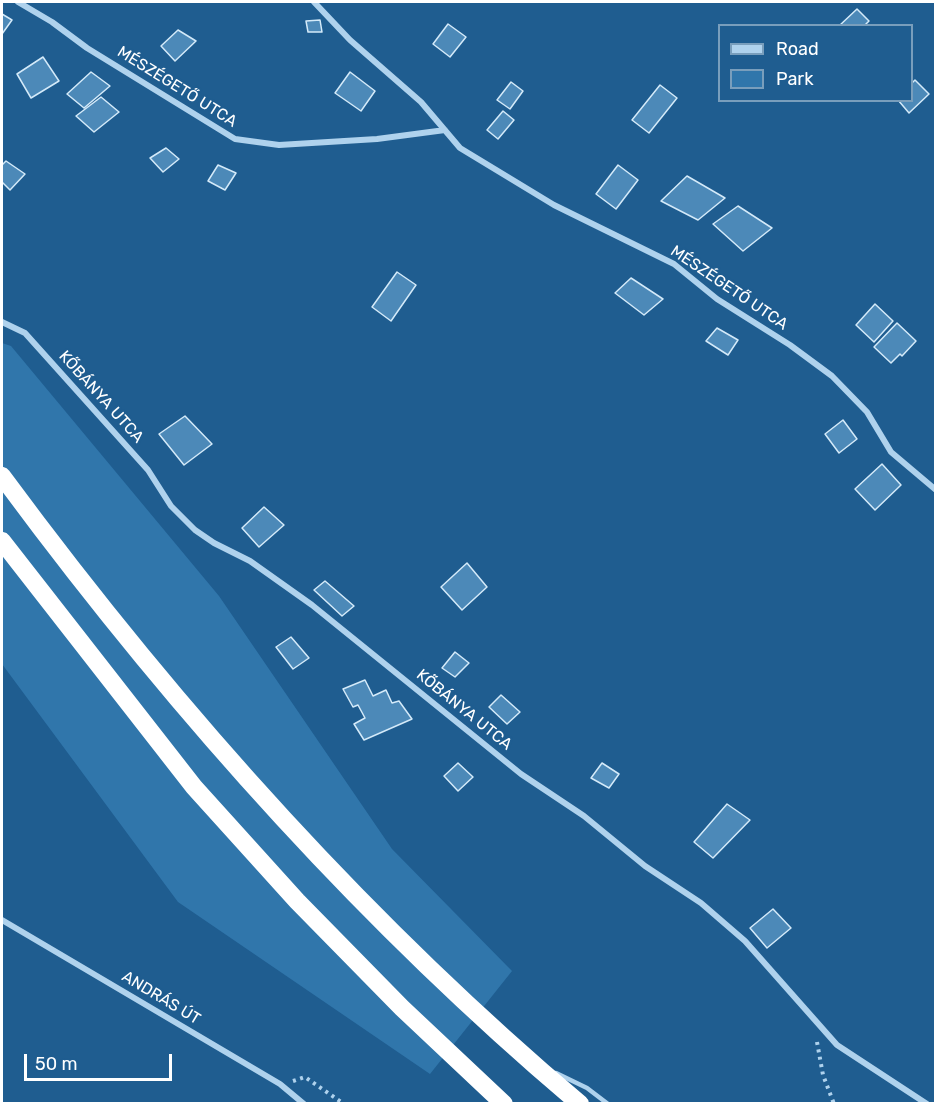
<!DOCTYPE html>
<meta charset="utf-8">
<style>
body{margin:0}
#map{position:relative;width:937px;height:1105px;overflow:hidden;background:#1f5d90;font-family:Rubik,sans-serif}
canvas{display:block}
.frame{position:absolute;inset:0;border:3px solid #fff;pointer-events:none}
.legend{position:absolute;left:718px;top:24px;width:195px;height:78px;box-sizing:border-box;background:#1f5d90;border:2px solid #799ebc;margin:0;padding:8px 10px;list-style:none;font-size:18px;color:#fff}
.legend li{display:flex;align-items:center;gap:12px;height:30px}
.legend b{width:30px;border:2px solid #799ebc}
.scale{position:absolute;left:24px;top:1054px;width:148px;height:27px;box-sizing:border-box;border:3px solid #fff;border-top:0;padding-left:8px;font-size:18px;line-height:21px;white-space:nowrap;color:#fff;-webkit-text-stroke:4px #1f5d90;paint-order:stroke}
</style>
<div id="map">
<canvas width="937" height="1105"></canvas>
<div class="frame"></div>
<ul class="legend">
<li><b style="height:8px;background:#afd2ed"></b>Road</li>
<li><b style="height:16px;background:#3076ab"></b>Park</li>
</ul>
<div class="scale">50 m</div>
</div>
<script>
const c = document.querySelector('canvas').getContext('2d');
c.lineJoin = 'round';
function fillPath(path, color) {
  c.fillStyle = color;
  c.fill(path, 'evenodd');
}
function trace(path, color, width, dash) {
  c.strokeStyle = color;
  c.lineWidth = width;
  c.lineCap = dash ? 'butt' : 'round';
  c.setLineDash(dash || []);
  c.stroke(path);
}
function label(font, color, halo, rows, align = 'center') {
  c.font = font + ' Rubik,sans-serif';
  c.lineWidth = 4.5;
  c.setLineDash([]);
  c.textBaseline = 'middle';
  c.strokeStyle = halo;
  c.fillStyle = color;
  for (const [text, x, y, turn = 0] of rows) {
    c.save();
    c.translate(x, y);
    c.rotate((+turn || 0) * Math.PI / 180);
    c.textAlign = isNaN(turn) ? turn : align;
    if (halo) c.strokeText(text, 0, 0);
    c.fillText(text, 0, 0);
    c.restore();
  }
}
fillPath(new Path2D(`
 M 2,343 L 11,346 L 219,596 L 392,849 L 512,971 L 430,1074 L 178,902 L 2,664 Z`), '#3076ab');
const building = new Path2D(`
 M 857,9 L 869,21 L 864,26 L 839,26 Z
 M 2,14 L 12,20 L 2,34 Z
 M 320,20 L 322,32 L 308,32 L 306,21 Z
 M 448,24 L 466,37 L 450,57 L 433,44 Z
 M 178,30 L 196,41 L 175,61 L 161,46 Z
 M 43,57 L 59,81 L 31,98 L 17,74 Z
 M 91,72 L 110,86 L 84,108 L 67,94 Z
 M 350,72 L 375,91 L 361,111 L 335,93 Z
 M 915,80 L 929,94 L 909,113 L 898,100 L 912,100 L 912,83 Z
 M 511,82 L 523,91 L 510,109 L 497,100 Z
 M 660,85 L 677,98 L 649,133 L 632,120 Z
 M 101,97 L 119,112 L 94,132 L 76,116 Z
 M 503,111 L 514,120 L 498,139 L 487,130 Z
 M 166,148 L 179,159 L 163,172 L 150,158 Z
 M 6,161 L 25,174 L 10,190 L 2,182 L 2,165 Z
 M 218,165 L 236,173 L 225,190 L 208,181 Z
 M 618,165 L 638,180 L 616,209 L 596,194 Z
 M 687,176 L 725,198 L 698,220 L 661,201 Z
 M 738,206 L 772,228 L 743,251 L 713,224 Z
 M 397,272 L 416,285 L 391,321 L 372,307 Z
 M 631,278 L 663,299 L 644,315 L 615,293 Z
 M 875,304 L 893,321 L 874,342 L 856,325 Z
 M 897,323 L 916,341 L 902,356 L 900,354 L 891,363 L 874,347 Z
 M 717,328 L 738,340 L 728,355 L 706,341 Z
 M 185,416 L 212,444 L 184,465 L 159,434 Z
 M 843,420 L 857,439 L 839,453 L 825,434 Z
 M 882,464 L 901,485 L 875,510 L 855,489 Z
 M 264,507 L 284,525 L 259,547 L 242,528 Z
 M 467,563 L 487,587 L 462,610 L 441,587 Z
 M 325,581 L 354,606 L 342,616 L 314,590 Z
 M 291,637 L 309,658 L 293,669 L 276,647 Z
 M 455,652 L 469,663 L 455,677 L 442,668 Z
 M 365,680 L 373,696 L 386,690 L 392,703 L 399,701 L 412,719 L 364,740 L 354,724 L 365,718 L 358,705 L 353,707 L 343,689 Z
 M 501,695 L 520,712 L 507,724 L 489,707 Z
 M 458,763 L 473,777 L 458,791 L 444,776 Z
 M 602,763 L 619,774 L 609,788 L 591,778 Z
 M 727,804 L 750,820 L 713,858 L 694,842 Z
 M 773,909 L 791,928 L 767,948 L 750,928 Z`);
fillPath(building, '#4c89b8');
trace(building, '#d4eaf9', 1.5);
trace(new Path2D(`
 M 817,1042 L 823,1075 L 834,1104
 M 293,1081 L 305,1077 L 344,1104`), '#afd2ed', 4, [3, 4.5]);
trace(new Path2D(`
 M 556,1073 L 587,1088 L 608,1104`), '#afd2ed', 4.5);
trace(new Path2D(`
 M 18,2 L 52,22 L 87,48 L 235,139 L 279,145 L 377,139 L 445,130
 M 314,2 L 350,40 L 421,102 L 460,148 L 554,205 L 674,264 L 717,299 L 790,345 L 832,376 L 867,412 L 891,452 L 936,490
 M 2,322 L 25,333 L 148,470 L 171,506 L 195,530 L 214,543 L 250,561 L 312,605 L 521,774 L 584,816 L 645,866 L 701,903 L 745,941 L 837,1045 L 927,1104
 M 2,920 L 280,1084 L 304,1104`), '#afd2ed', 6);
trace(new Path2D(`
 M 2,476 C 171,705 362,920 580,1104
 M 2,541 L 194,787 L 297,901 L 402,1008 L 504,1104`), '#fff', 18);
label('16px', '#fff', '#1f5d90', [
 ["MÉSZÉGETŐ UTCA",177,87,32],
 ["MÉSZÉGETŐ UTCA",729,288,34],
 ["KŐBÁNYA UTCA",101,397,48],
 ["KŐBÁNYA UTCA",464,710,39],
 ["ANDRÁS ÚT",161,998,31]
]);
</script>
